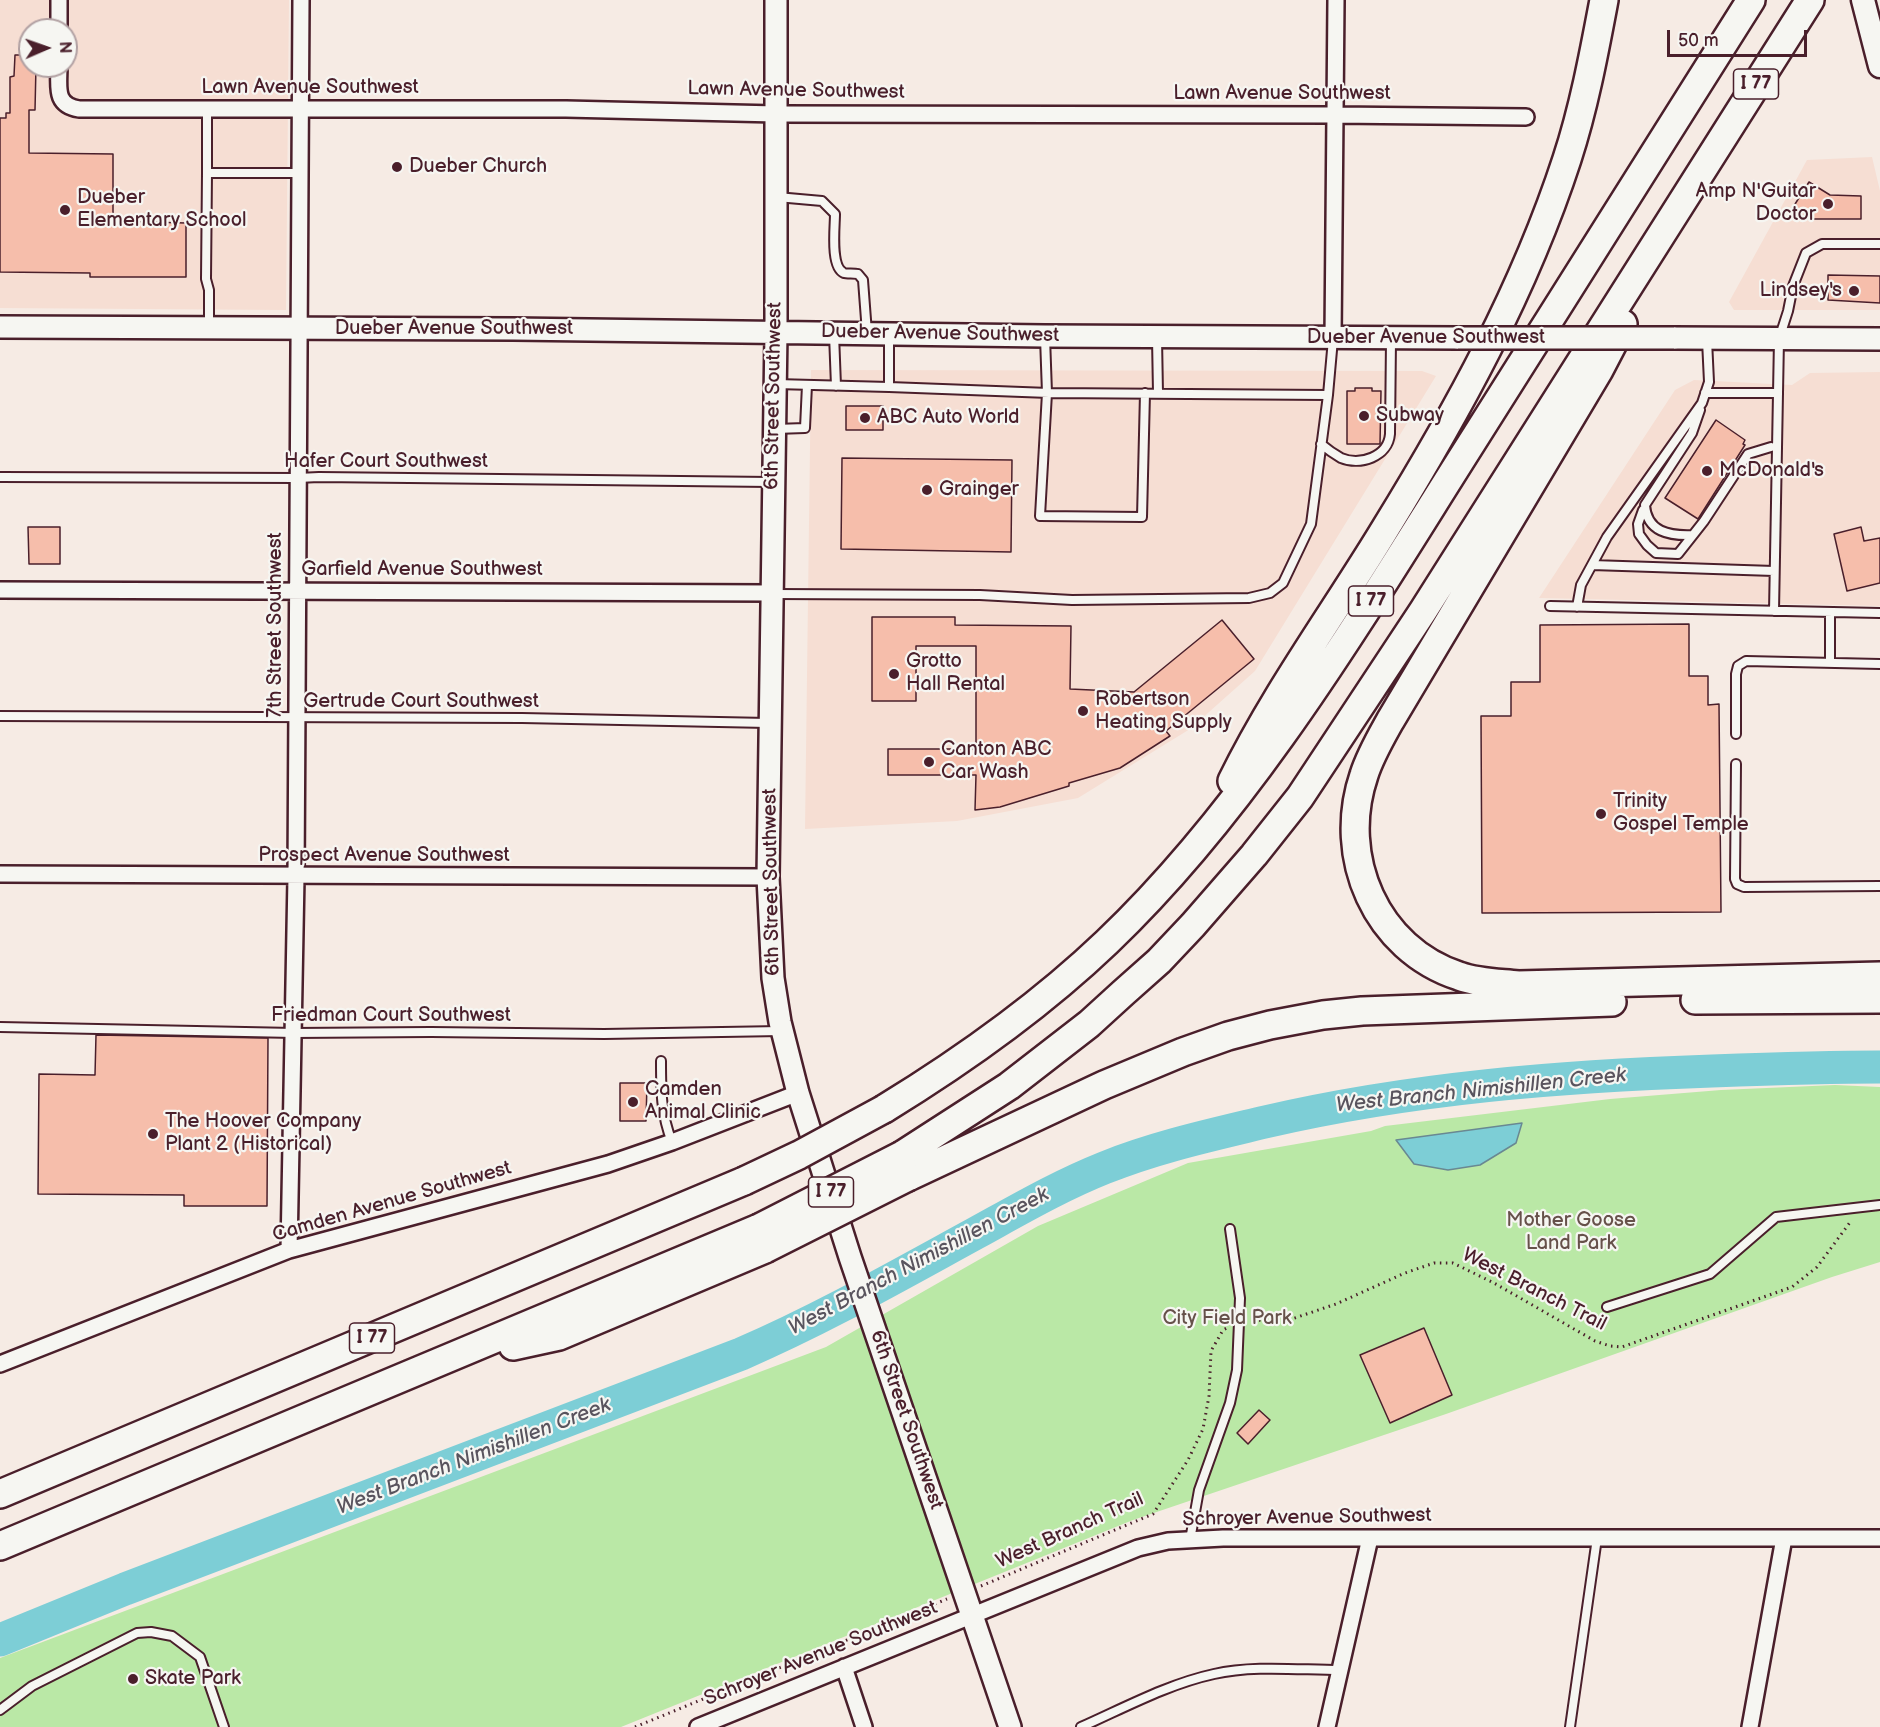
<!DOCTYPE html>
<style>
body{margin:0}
#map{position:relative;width:1880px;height:1727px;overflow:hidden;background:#f6ebe4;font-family:"Balsamiq Sans",sans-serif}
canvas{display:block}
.north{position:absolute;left:18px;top:18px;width:60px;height:60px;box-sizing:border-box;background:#f6f6f2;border:2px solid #b1a0a2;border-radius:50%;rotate:88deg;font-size:16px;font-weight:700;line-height:24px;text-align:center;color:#4a1f2b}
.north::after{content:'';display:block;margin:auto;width:21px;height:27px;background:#4a1f2b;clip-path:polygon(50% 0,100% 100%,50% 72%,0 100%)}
.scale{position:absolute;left:1667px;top:30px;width:140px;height:27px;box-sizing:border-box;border:3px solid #4a1f2b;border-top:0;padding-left:8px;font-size:18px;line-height:21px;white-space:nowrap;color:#4a1f2b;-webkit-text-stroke:4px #f6f6f2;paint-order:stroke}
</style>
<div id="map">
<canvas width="1880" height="1727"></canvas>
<div class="north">N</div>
<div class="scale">50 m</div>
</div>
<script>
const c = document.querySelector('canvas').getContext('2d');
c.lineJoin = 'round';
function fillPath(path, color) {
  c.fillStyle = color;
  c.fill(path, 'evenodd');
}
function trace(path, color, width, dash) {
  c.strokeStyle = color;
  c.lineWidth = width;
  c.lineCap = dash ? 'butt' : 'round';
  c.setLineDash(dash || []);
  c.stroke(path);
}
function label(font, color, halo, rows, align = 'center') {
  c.font = font + ' "Balsamiq Sans",sans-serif';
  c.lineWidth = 4.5;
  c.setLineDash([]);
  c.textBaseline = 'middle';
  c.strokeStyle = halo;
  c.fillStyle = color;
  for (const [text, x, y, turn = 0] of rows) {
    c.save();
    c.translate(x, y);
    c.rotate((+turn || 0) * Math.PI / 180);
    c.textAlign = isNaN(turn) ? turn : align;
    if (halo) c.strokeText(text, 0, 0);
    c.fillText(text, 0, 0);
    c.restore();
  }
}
fillPath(new Path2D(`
 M 0,0 L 289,0 L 286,310 L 0,308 ZM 30,30 L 66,30 L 66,66 L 30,66 Z
 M 1872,157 L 1880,191 L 1880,310 L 1734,310 L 1729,302 L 1807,160 Z
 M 811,370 L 1422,371 L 1436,376 L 1255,671 L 1190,729 L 1078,798 L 957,821 L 805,829 Z
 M 1880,372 L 1880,606 L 1539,598 L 1675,390 L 1694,380 L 1792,385 L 1810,373 Z`), '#f6ded3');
fillPath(new Path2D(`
 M 1835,1085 L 1880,1087 L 1880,1262 L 1832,1277 L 1446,1414 L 1133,1520 L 621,1727 L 0,1727 L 0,1658 L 826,1347 L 1038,1226 L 1188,1163 L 1371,1131 L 1385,1126 L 1610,1099 L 1721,1090 Z`), '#bae8a6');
const water = new Path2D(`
 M 1522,1123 L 1516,1143 L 1480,1165 L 1448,1170 L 1414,1164 L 1396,1140 Z`);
fillPath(water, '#7dced6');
trace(water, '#698892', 1.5);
trace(new Path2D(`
 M 0,1640 L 125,1589 L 741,1354 C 822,1319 899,1275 976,1233 C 1018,1210 1059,1186 1104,1168 C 1156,1147 1211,1135 1265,1122 C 1412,1088 1562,1076 1712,1071 C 1768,1069 1824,1067 1880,1067`), '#7dced6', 33);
const building = new Path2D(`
 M 15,55 L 30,55 L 30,66 L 36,66 L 35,110 L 29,110 L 29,153 L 113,154 L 113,221 L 186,223 L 186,277 L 90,277 L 90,273 L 0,272 L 0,118 L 6,118 L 6,113 L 10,113 L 10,77 L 14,76 Z
 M 1809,182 L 1830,195 L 1861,196 L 1861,219 L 1801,219 L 1790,212 Z
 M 1828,275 L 1880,276 L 1880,303 L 1828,300 Z
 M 1355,388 L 1372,388 L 1372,391 L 1381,391 L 1380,444 L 1347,444 L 1347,391 L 1355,391 Z
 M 846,406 L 883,406 L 883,430 L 846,430 Z
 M 1716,420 L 1745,440 L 1743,444 L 1745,445 L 1698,519 L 1665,498 Z
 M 842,458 L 1012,460 L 1011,552 L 841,549 Z
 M 28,527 L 60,527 L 60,564 L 29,564 Z
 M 1861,527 L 1864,541 L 1880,538 L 1880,583 L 1847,591 L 1834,534 Z
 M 872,617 L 955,617 L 955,625 L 1071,626 L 1070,689 L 1134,692 L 1222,620 L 1254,659 L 1166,731 L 1170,736 L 1120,768 L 1069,783 L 1069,786 L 1000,807 L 975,810 L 976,775 L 888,775 L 888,749 L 976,749 L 976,646 L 916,646 L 916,701 L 872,701 Z
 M 1689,624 L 1689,676 L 1708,676 L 1708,705 L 1719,704 L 1721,912 L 1482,913 L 1481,716 L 1511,716 L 1511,682 L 1540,682 L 1540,625 Z
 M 96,1035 L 268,1038 L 267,1206 L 184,1206 L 184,1195 L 38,1194 L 39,1074 L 95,1075 Z
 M 620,1083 L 647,1083 L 646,1121 L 620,1121 Z
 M 1424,1328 L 1452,1395 L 1390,1423 L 1360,1355 Z
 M 1259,1410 L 1270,1420 L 1248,1444 L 1237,1433 Z`);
fillPath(building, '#f6beab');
trace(building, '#4a1f2b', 1.5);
const lane = new Path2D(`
 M 207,109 L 207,173
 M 777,197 L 822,201 L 835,214 C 835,227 830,267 844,273 C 847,274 854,273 858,274 L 863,280 L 867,333
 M 209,325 L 209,290 L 206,279 L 207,173 L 299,173
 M 834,334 L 836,386
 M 889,337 L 889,387 L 1049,393 L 1328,395
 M 1045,337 L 1047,393 L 1040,516 L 1142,517 L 1145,393
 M 1157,338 L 1158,393
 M 776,384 L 889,387
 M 1705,393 L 1778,393
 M 1700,410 L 1692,433 L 1645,505 C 1647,532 1669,536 1693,535 L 1704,521 L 1748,454 L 1771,447
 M 775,429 L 805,428 L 807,385
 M 1321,444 C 1327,449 1334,454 1341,458 C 1360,466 1388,457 1390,434 L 1391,340
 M 0,477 L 298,478 L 319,477 L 771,482
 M 1643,510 L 1638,524 L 1639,534 L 1647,545 L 1656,553 L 1678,554 L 1693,535
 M 1592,565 L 1774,571
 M 774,594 L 980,595 L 1072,600 L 1249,598 L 1270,593 L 1283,583 L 1311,524 L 1328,395 L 1333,339
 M 1550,606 L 1880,613
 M 1577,607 L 1581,585 L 1607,537 L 1702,403 L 1709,382 L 1707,340
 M 1774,611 L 1779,339 L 1788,311 L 1793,286 L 1806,253 L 1822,244 L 1880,244
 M 1830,663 L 1830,612
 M 0,716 L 522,718 L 768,723
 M 1736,734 L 1736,674 L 1738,666 L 1746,661 L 1880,664
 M 1736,764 L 1735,879 L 1737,884 L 1744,887 L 1880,886
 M 0,1027 L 294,1033 L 431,1032 L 604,1034 L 781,1031
 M 661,1061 C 661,1091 661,1114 672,1142
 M 1607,1307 L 1710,1274 L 1776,1217 L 1880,1205
 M 1190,1540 L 1199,1490 L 1230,1403 L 1237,1370 L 1240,1298 L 1230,1229
 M 0,1710 L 32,1686 L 137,1633 L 151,1632 L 172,1636 L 200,1657 L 224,1727
 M 1081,1727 C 1124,1708 1168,1684 1214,1674 C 1253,1665 1300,1670 1340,1670
 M 1570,1727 L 1597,1538`);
const street = new Path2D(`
 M 59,30 L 59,0
 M 59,66 C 59,87 54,105 79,109 L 566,109 L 776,114 L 1335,115 L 1526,117
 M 1333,338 L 1336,0
 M 0,590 L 771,593
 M 0,874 L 768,877
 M 289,1250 L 296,877 L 301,0
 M 0,1364 L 289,1250 L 608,1164 L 672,1142 L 798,1093
 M 844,1667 L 864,1727
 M 698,1727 L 1138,1548 L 1168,1541 L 1223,1538 L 1880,1538
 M 1327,1727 L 1370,1538
 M 1750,1727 L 1784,1538`);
const secondary = new Path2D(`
 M 776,0 L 776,332 L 768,877 L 773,978 L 780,1022 L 798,1093 L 850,1257 L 1010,1727
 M 0,327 L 513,329 L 1045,336 L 1458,338
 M 1674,338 L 1880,339`);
const primary = new Path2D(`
 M 1863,0 L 1880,66`);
const highway = new Path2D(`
 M 1623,324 L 1599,370 L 1390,721 C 1380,739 1370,756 1364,775 C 1336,857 1376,949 1459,976 C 1478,983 1499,983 1518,985 L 1880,976
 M 1232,781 C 1275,693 1334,613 1385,529 C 1457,412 1524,291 1567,159 C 1584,107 1594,53 1604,0
 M 1695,1000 L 1880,999
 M 884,1109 C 964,1060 1039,1007 1107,942 C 1252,804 1362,616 1469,447 C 1563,298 1657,150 1751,0
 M 902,1155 L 1009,1086 L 1089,1024 L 1123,993 L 1159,961 L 1193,925 L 1254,855 L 1300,797 L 1423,611 L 1810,0
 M 908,1177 L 1104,1085 L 1183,1052 L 1228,1036 L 1270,1025 L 1323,1015 L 1362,1011 L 1612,1002
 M 513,1346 L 559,1336 L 765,1249
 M 0,1494 L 744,1181
 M 0,1546 L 759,1228`);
trace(lane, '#4a1f2b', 12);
trace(street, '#4a1f2b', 20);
trace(secondary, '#4a1f2b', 26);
trace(primary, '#4a1f2b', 27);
trace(highway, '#4a1f2b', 32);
trace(new Path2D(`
 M 1253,1320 L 1286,1321 L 1336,1304 L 1405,1273 L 1434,1263 L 1453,1263 L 1494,1283 L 1595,1341 L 1610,1346 L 1622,1347 L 1792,1287 L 1817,1267 L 1851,1221
 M 981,1586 L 1153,1514 L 1188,1460 L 1203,1429 L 1209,1396 L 1211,1351 L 1223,1330 L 1227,1328
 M 635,1727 L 947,1599`), '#4a1f2b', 3, [1.5, 4.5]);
trace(lane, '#f6f6f2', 8);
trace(street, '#f6f6f2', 15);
trace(secondary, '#f6f6f2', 21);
trace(primary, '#f6f6f2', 22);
trace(highway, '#f6f6f2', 27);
const secondaryBridge = new Path2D(`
 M 1458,338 L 1674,338`);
const highwayBridge = new Path2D(`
 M 744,1181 L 799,1155 L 884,1109
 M 759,1228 L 902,1155
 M 765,1249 L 908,1177`);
trace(secondaryBridge, '#4a1f2b', 26, []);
trace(highwayBridge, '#4a1f2b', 32, []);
trace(secondaryBridge, '#f6f6f2', 21);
trace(highwayBridge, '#f6f6f2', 27);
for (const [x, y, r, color] of [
 [397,167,6,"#4a1f2b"],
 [1828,204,6,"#4a1f2b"],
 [65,210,6,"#4a1f2b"],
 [1854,291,6,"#4a1f2b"],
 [1364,416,6,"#4a1f2b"],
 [865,418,6,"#4a1f2b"],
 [1707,471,6,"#4a1f2b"],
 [927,490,6,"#4a1f2b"],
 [894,674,6,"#4a1f2b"],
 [1083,711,6,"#4a1f2b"],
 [929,762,6,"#4a1f2b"],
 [1601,814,6,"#4a1f2b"],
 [633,1102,6,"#4a1f2b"],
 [153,1134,6,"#4a1f2b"],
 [133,1679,6,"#4a1f2b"]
]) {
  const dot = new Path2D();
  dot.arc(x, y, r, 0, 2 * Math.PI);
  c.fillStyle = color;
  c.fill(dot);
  trace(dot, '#f6f6f2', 2);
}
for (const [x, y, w] of [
 [1756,84,45],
 [1371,601,45],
 [831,1192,45],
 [372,1338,45]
]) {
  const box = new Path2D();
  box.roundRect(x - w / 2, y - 15, w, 30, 4.5);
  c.fillStyle = '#f6f6f2';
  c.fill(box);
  trace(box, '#4a1f2b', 1.5);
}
label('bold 18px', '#4a1f2b', null, [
 ["I 77",1756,84],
 ["I 77",1371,601],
 ["I 77",831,1192],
 ["I 77",372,1338]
]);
label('20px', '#4a1f2b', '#f6f6f2', [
 ["Lawn Avenue Southwest",310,88],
 ["Lawn Avenue Southwest",796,91,1],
 ["Lawn Avenue Southwest",1282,94],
 ["Dueber Avenue Southwest",454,329],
 ["Dueber Avenue Southwest",940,334,1],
 ["Dueber Avenue Southwest",1426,338],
 ["6th Street Southwest",774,396,-89],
 ["Hafer Court Southwest",386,462],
 ["Garfield Avenue Southwest",422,570],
 ["7th Street Southwest",276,625,-90],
 ["Gertrude Court Southwest",421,702],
 ["Prospect Avenue Southwest",384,856],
 ["6th Street Southwest",772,882,-91],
 ["Friedman Court Southwest",391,1016],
 ["Camden Avenue Southwest",392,1202,-16],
 ["West Branch Trail",1534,1290,27],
 ["6th Street Southwest",906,1420,71],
 ["Schroyer Avenue Southwest",1307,1518,-1],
 ["West Branch Trail",1070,1531,-24],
 ["Schroyer Avenue Southwest",821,1654,-22]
]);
label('20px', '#4a1f2b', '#f6f6f2', [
 ["Dueber Church",409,167],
 ["Amp N'Guitar",1816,192,"right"],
 ["Doctor",1816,215,"right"],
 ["Dueber",77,198],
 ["Elementary School",77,221],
 ["Lindsey's",1842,291,"right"],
 ["Subway",1376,416],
 ["ABC Auto World",877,418],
 ["McDonald's",1719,471],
 ["Grainger",939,490],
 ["Grotto",906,662],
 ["Hall Rental",906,685],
 ["Robertson",1095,700],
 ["Heating Supply",1095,723],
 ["Canton ABC",941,750],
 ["Car Wash",941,773],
 ["Trinity",1613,802],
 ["Gospel Temple",1613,825],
 ["Camden",645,1090],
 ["Animal Clinic",645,1113],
 ["The Hoover Company",165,1122],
 ["Plant 2 (Historical)",165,1145],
 ["Skate Park",145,1679]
], 'left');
label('20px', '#66514a', '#f6f6f2', [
 ["Mother Goose",1571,1221],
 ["Land Park",1571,1244],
 ["City Field Park",1227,1319]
]);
label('italic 21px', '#59545e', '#f6f6f2', [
 ["West Branch Nimishillen Creek",1481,1091,-6],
 ["West Branch Nimishillen Creek",919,1262,-28],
 ["West Branch Nimishillen Creek",474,1457,-21]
]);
</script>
